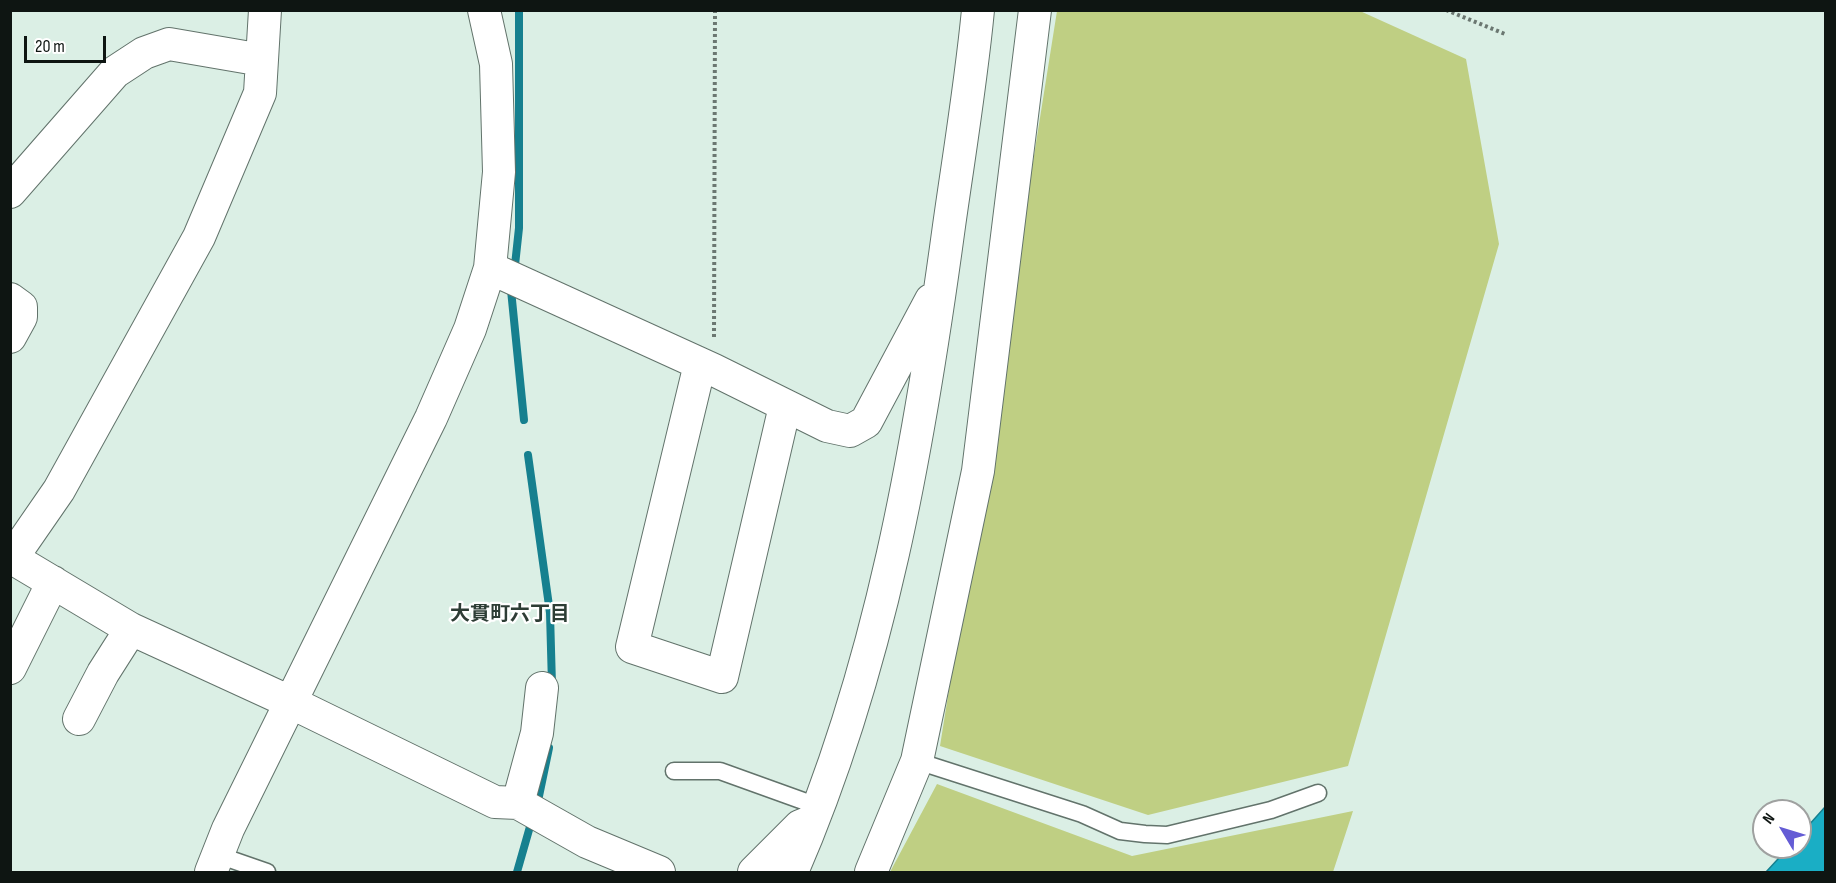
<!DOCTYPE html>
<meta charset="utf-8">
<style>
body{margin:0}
#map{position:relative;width:1836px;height:883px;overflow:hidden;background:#dbefe5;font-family:"Sofia Sans Condensed",sans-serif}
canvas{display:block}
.frame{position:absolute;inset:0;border:12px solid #0e1512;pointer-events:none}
.north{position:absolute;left:1752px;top:799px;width:60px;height:60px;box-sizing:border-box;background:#fff;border:2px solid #9fa1a0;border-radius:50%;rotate:308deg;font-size:16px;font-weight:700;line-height:24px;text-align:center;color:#0e1512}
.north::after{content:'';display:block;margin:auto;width:21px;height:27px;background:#645cd5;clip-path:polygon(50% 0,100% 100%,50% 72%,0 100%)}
.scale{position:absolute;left:24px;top:36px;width:82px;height:27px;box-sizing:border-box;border:3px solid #0e1512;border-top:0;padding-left:8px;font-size:18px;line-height:21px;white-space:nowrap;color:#0e1512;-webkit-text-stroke:4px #fff;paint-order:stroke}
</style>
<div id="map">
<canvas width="1836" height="883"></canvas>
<div class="frame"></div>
<div class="north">N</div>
<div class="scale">20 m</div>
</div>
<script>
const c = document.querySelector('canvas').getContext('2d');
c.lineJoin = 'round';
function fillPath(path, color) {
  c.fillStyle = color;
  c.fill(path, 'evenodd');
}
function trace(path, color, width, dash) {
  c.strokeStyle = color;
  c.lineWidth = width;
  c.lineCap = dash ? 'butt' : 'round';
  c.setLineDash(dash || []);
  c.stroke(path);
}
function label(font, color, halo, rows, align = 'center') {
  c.font = font + ' "Sofia Sans Condensed","Noto Sans JP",sans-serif';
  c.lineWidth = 4.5;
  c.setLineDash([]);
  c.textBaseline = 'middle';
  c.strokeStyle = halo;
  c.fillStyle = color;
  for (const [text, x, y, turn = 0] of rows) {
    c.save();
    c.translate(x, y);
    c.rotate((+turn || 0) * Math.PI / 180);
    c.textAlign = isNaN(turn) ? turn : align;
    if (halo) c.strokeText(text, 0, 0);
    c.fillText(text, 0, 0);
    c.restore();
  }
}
fillPath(new Path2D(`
 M 1057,11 L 1360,11 L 1466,59 L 1499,244 L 1348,766 L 1148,815 L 940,746 Z
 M 937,784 L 1132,856 L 1353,811 L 1333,872 L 890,872 Z`), '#bfcf83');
const water = new Path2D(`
 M 1825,807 L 1825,872 L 1766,872 L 1789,847 L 1800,847 L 1800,835 Z`);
fillPath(water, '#1aaec5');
trace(water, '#16808f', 1.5);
trace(new Path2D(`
 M 515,265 L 519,228 L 519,10
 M 511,290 L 524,420
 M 528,455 L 550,613 L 552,685
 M 538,801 L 549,748
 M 517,872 L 531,823`), '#16808f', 8);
const lane = new Path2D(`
 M 917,761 L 1082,814 L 1120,831 L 1145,834 L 1167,835 L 1271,810 L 1318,793
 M 674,771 L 720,771 L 820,807
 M 218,855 L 267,872`);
const street = new Path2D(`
 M 265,10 L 260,93 L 199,237 L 59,490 L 12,558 L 131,629 L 290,702 L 495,802 L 518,803 L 587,842 L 659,872
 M 10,192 L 115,72 L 144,53 L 169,44 L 262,60
 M 490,268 L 714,370 L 827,426 L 850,431 L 866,422 L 931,300
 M 10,299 L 21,307 L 21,317 L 10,337
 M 700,364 L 632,647 L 722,677 L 785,406
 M 10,668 L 53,582
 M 79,719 L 103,673 L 131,629
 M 518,803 L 537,733 L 542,688
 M 211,872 L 228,829 L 431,418 L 470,329 L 490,268 L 499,172 L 496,64 L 484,10
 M 754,872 L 800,826 L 810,822
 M 792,872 C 881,667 919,447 949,226 C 959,155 971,83 978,10
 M 871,872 L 917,761 L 978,471 L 1035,10`);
trace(lane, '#62736b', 19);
trace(street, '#62736b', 34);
trace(new Path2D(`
 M 1446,10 L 1505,34
 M 714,337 L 715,10`), '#6b7771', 4, [3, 3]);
trace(lane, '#fff', 16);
trace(street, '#fff', 32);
label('bold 20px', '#2d3d35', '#fff', [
 ["大貫町六丁目",510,615]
]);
</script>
